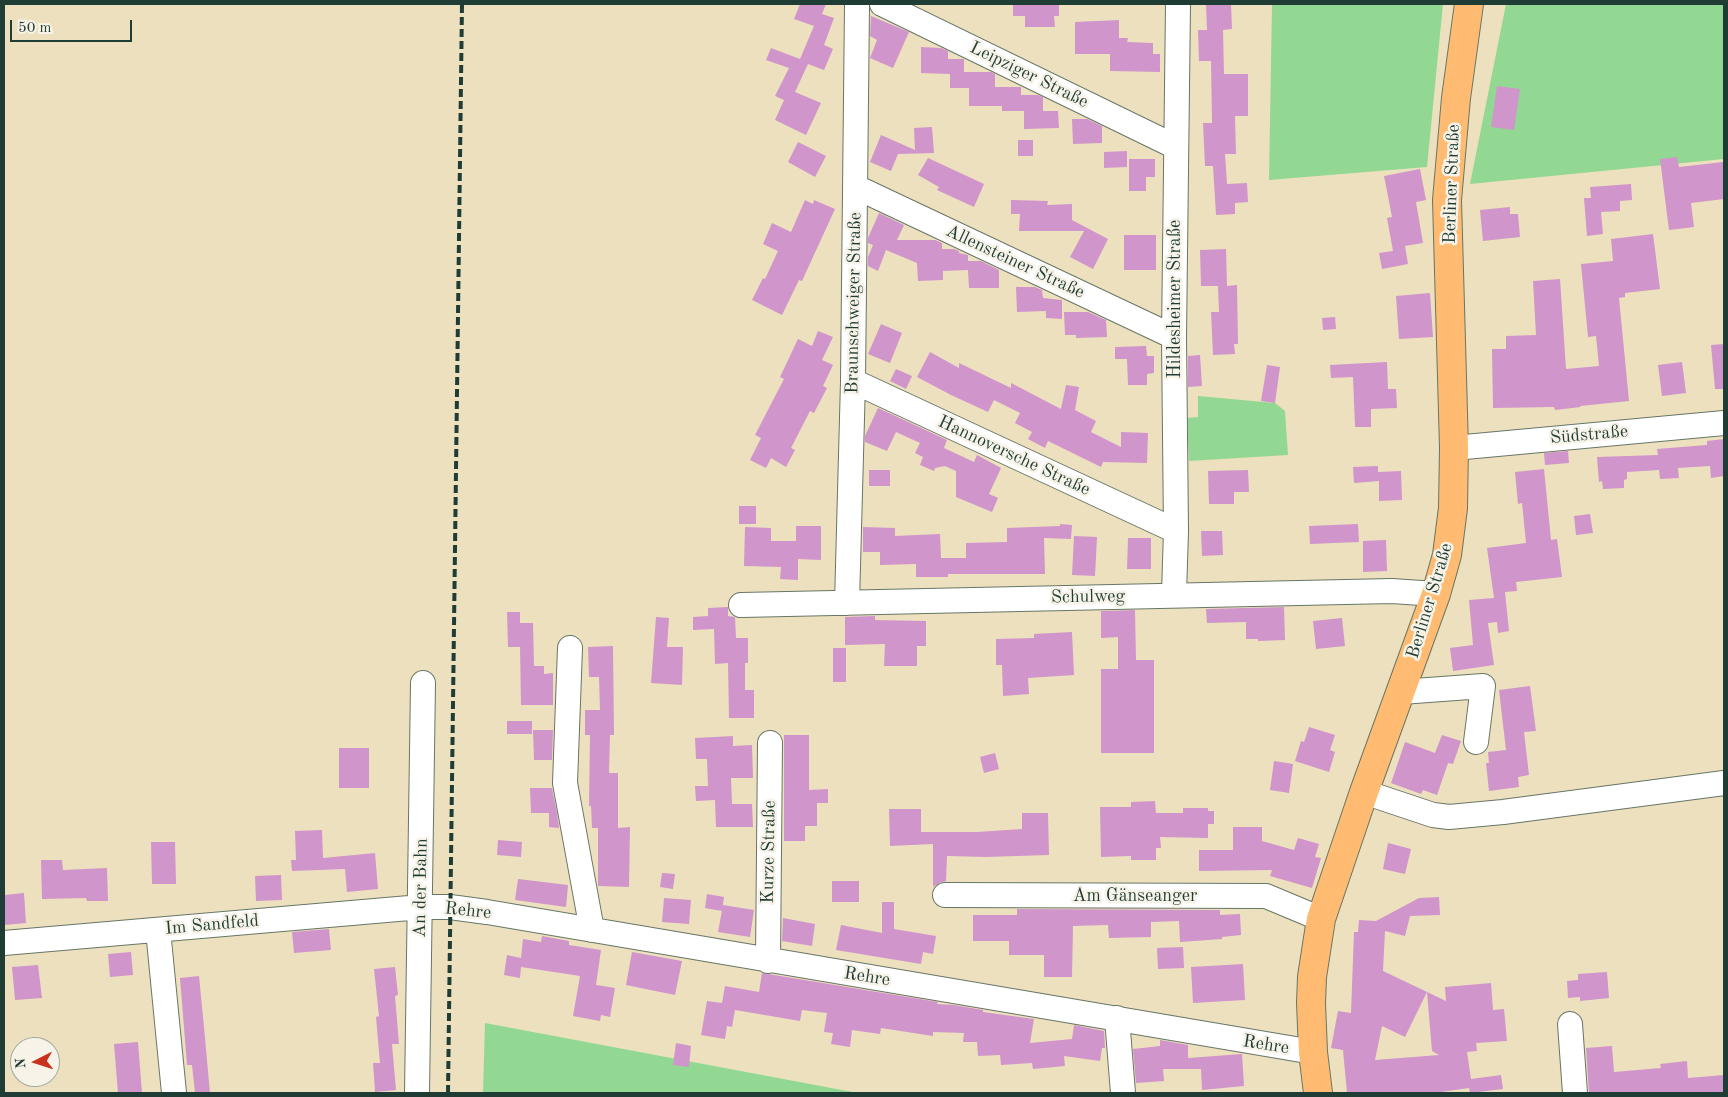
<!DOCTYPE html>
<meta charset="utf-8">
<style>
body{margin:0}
#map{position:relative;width:1728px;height:1097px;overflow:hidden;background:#ede0bf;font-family:"Old Standard TT",serif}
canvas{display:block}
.frame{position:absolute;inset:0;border:5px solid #1f3d34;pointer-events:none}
.north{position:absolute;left:10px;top:1037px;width:50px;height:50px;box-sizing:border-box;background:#f7f3e8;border:1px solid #a1aaa0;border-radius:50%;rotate:265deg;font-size:14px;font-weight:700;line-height:20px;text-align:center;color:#1f3d34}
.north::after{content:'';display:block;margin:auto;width:18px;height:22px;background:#c8321e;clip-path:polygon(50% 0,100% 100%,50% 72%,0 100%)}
.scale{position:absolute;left:10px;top:20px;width:122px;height:22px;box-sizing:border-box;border:2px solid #1f3d34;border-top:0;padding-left:6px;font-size:15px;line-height:18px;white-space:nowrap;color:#1f3d34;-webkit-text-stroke:4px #f7f3e8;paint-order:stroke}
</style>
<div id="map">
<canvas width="1728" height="1097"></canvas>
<div class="frame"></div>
<div class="north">N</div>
<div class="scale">50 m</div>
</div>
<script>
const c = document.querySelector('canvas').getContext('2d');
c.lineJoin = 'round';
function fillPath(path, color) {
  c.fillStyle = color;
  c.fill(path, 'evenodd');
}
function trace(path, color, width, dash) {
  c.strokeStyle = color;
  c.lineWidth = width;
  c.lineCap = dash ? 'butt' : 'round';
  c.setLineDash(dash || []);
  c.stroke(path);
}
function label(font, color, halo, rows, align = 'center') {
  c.font = font + ' "Old Standard TT",serif';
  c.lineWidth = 5;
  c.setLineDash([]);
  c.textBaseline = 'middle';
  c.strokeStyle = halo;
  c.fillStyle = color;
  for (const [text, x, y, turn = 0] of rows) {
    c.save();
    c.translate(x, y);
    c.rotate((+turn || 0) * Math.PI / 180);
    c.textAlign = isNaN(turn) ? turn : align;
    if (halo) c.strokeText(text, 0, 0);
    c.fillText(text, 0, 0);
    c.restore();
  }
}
fillPath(new Path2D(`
 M 1272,4 L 1443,4 L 1427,167 L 1269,180 Z
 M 1506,4 L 1724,4 L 1724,159 L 1470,184 Z
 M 1198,396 L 1275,403 L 1285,411 L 1288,455 L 1189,461 L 1187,418 L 1198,417 Z
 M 485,1023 L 858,1093 L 483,1093 Z`), '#93d892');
fillPath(new Path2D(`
 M 800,4 L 826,4 L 822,14 L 834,18 L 824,45 L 833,49 L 824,70 L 808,64 L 795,92 L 821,103 L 806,135 L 775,120 L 784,100 L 775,96 L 789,68 L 766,60 L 771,48 L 800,59 L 814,26 L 794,19 Z
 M 1013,4 L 1059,4 L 1059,16 L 1054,16 L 1055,27 L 1025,27 L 1025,16 L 1013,16 Z
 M 1206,4 L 1231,4 L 1232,29 L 1223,30 L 1224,74 L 1248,74 L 1248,116 L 1235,116 L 1236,154 L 1225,154 L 1227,184 L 1247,183 L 1248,202 L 1235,203 L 1235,214 L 1216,215 L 1213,166 L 1205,166 L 1203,123 L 1212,123 L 1211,61 L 1199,61 L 1198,30 L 1207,30 Z
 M 871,16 L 909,32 L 893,68 L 870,58 L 877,40 L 870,36 Z
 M 1119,20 L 1119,38 L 1128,38 L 1127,42 L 1153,43 L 1153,54 L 1160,54 L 1160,72 L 1110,71 L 1110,54 L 1075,54 L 1075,22 Z
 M 921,47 L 941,48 L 948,51 L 948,59 L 964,59 L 964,72 L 991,72 L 995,74 L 995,87 L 1021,87 L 1021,95 L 1038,95 L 1043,97 L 1043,111 L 1058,111 L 1059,128 L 1024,129 L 1024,111 L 1002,111 L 1002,106 L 969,106 L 969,88 L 950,88 L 950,74 L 921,73 Z
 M 1497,86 L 1520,89 L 1514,130 L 1491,127 Z
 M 1072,119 L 1087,119 L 1102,126 L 1102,143 L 1073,144 Z
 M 932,127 L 934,153 L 898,154 L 891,171 L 870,162 L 881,135 L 915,150 L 914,128 Z
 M 1018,140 L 1033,140 L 1033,156 L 1018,156 Z
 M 798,142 L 826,156 L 815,177 L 788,162 Z
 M 1127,151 L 1127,167 L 1104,168 L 1104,152 Z
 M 1677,157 L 1679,167 L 1723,162 L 1724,199 L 1691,203 L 1694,227 L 1669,230 L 1660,159 Z
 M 928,158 L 984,184 L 974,207 L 937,190 L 939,187 L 918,175 Z
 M 1129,159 L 1155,159 L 1155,177 L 1146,177 L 1146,191 L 1129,191 Z
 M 1420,169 L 1426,200 L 1416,202 L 1423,243 L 1405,246 L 1408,264 L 1382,269 L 1379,253 L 1393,251 L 1387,218 L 1392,217 L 1384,176 Z
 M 1631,184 L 1632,200 L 1620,201 L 1620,211 L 1601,212 L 1603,234 L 1587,236 L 1584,198 L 1591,198 L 1590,187 Z
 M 805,200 L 813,204 L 814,200 L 835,209 L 802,281 L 799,280 L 782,315 L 752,300 L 763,278 L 765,279 L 778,251 L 763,244 L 772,223 L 791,232 Z
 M 1011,200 L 1048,201 L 1047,205 L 1072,204 L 1072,220 L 1108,239 L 1093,269 L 1070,257 L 1084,231 L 1019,231 L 1020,214 L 1011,214 Z
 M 1510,207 L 1510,214 L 1518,214 L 1520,237 L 1483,241 L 1480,210 Z
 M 879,213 L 904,225 L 897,240 L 935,240 L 942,243 L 942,249 L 954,249 L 959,251 L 959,253 L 968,255 L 968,261 L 981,261 L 999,270 L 999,288 L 969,288 L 968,270 L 943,271 L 943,280 L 918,281 L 917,263 L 886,250 L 878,271 L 868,266 L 868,257 L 873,245 L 868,243 L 868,238 Z
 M 1653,234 L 1660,289 L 1625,293 L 1625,297 L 1619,298 L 1629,401 L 1580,406 L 1581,407 L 1555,410 L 1554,407 L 1493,408 L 1492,349 L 1506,349 L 1506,336 L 1536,335 L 1533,281 L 1560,279 L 1566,369 L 1599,366 L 1596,336 L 1588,337 L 1581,264 L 1613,261 L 1611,239 Z
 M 1124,235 L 1156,235 L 1156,270 L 1124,270 Z
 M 1226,249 L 1227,286 L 1237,285 L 1238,344 L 1234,344 L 1235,354 L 1213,355 L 1211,312 L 1219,312 L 1218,286 L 1201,286 L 1200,250 Z
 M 1016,287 L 1035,287 L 1042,290 L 1043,298 L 1062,300 L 1062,319 L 1046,318 L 1046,311 L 1017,312 Z
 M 1430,293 L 1433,337 L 1399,339 L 1396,296 Z
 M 1064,312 L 1088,312 L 1106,320 L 1107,337 L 1076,338 L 1076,335 L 1065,335 Z
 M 1335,317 L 1336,329 L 1323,330 L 1322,318 Z
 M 881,324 L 902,333 L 890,363 L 868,354 Z
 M 818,331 L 833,337 L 822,360 L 833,365 L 823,386 L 827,388 L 814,413 L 810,411 L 791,448 L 795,450 L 786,467 L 771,458 L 766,468 L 750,460 L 761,438 L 755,435 L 784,379 L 780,377 L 798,339 L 812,346 Z
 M 1724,344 L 1724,389 L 1715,389 L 1711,345 Z
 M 1146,346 L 1147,356 L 1154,356 L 1154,373 L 1147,374 L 1147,385 L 1128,385 L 1127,359 L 1115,359 L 1115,347 Z
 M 930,352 L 959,368 L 959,363 L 1011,388 L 1011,383 L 1061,409 L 1066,385 L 1079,387 L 1075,410 L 1096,421 L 1091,432 L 1121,447 L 1121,432 L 1148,433 L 1147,463 L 1103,462 L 1101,467 L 1048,441 L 1045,448 L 1028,439 L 1032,432 L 1015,423 L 1020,413 L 994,400 L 988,412 L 951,395 L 917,377 Z
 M 1200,355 L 1202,386 L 1188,387 L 1188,356 Z
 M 1387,362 L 1388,389 L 1396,389 L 1397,408 L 1371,409 L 1371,427 L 1355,427 L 1353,377 L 1331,378 L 1330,365 Z
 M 1682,362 L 1686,393 L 1662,396 L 1658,365 Z
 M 1267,365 L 1280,367 L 1275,403 L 1261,401 Z
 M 896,369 L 912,376 L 906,389 L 890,381 Z
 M 878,408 L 947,440 L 944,448 L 974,462 L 977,455 L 1001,468 L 989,494 L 998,498 L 992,512 L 956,497 L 956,471 L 945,466 L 935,468 L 934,471 L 920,465 L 923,457 L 915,453 L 920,443 L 896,432 L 887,451 L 865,442 L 865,436 Z
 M 1724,439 L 1724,476 L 1711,478 L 1710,466 L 1678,468 L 1679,478 L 1660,479 L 1659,470 L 1627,472 L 1627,479 L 1624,480 L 1624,488 L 1603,489 L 1602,481 L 1599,482 L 1597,457 L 1658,455 L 1657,449 L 1707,445 L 1707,441 Z
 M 1568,451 L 1569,463 L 1545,465 L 1544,453 Z
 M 1378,466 L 1378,472 L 1401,471 L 1402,500 L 1379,501 L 1379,481 L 1354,483 L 1353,467 Z
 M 1544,469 L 1551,540 L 1557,539 L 1562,577 L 1516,582 L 1517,591 L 1505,592 L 1509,631 L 1498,633 L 1497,622 L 1488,623 L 1494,665 L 1453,671 L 1450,648 L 1473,645 L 1469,600 L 1494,598 L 1487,548 L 1526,543 L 1522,503 L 1518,504 L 1515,472 Z
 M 869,470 L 890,470 L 890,486 L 869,486 Z
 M 1248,470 L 1249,492 L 1234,492 L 1234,504 L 1209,504 L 1208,471 Z
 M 739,506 L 756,506 L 756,524 L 739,524 Z
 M 1590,514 L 1593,533 L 1576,535 L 1574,516 Z
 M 1060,524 L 1072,525 L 1071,539 L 1044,538 L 1045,574 L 948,574 L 948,577 L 916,577 L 916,564 L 880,565 L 880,552 L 863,552 L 863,527 L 895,528 L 895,536 L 940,534 L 941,558 L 966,558 L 966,543 L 1007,542 L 1007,528 L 1060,526 Z
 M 1358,524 L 1359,542 L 1310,544 L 1309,526 Z
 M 796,526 L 821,526 L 821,560 L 798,559 L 798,580 L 780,579 L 781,567 L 744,566 L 745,527 L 771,528 L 771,541 L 796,541 Z
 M 1201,531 L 1222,531 L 1223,555 L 1202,556 Z
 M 1074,536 L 1097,537 L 1095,576 L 1072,575 Z
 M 1128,538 L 1151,538 L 1151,569 L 1127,569 Z
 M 1386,540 L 1387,571 L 1363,572 L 1363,541 Z
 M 728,607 L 728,616 L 735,617 L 736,638 L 748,638 L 748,663 L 745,663 L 745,690 L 754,690 L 754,718 L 729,718 L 728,663 L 715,664 L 714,629 L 693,630 L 693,617 L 708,616 L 708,608 Z
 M 1284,607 L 1285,640 L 1258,641 L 1258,639 L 1246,639 L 1246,622 L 1207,623 L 1206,609 Z
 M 1135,610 L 1136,660 L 1154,660 L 1154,753 L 1101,753 L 1101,669 L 1118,669 L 1118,637 L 1101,638 L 1101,611 Z
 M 507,612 L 520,612 L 520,623 L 533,623 L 534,666 L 544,666 L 544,674 L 553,673 L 553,705 L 521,705 L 520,647 L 508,647 Z
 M 875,616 L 875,620 L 926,621 L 926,646 L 917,646 L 917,666 L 884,666 L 885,644 L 845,645 L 845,617 Z
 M 656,617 L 669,618 L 667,647 L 683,647 L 682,685 L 651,683 Z
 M 1342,618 L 1345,646 L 1316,649 L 1313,621 Z
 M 1072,632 L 1074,675 L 1028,678 L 1029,694 L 1003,696 L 1002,665 L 996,665 L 996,639 L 1034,638 L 1034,634 Z
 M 613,646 L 614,735 L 610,735 L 609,773 L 618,773 L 618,828 L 630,827 L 629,887 L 598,886 L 598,828 L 592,828 L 591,806 L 589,806 L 590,735 L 585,735 L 585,710 L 600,710 L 599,677 L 589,677 L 588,647 Z
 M 833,648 L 846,648 L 846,682 L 833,682 Z
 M 1530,686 L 1536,731 L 1524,732 L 1529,775 L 1518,777 L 1519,787 L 1489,791 L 1486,763 L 1489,763 L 1488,752 L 1506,750 L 1499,690 Z
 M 507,721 L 532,721 L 532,734 L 507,734 Z
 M 1309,727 L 1335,735 L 1330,750 L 1335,752 L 1329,772 L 1295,761 L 1301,741 L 1304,742 Z
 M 533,730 L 553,730 L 552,760 L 534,760 Z
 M 784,735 L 809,735 L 809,790 L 828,789 L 828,803 L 817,803 L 817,826 L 805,826 L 805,841 L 784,841 Z
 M 1442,735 L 1461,741 L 1453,764 L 1448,763 L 1437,795 L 1423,790 L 1421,794 L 1391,783 L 1405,742 L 1435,753 Z
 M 733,736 L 733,746 L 752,745 L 753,778 L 731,778 L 732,804 L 752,804 L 753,827 L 716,827 L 715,800 L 696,801 L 695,786 L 708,786 L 707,759 L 696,759 L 695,738 Z
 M 339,748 L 369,748 L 369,788 L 339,788 Z
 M 995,753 L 999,769 L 984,773 L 980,757 Z
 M 1274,761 L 1293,764 L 1289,793 L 1270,790 Z
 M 530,788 L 552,788 L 557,813 L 531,813 Z
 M 1155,801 L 1156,813 L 1183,813 L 1183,808 L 1208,808 L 1208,811 L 1214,811 L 1214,824 L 1208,824 L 1208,838 L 1160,837 L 1161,848 L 1156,848 L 1156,860 L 1131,860 L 1131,856 L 1101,857 L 1100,807 L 1131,807 L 1131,802 Z
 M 889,809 L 921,809 L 921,832 L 977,832 L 1022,829 L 1022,813 L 1048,813 L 1049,855 L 986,857 L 947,856 L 946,881 L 939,883 L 933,887 L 933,844 L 890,846 Z
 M 549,813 L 557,813 L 559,828 L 549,827 Z
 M 1233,827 L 1262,827 L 1262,841 L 1294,850 L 1298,838 L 1319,844 L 1315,857 L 1321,858 L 1312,888 L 1270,876 L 1272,870 L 1199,871 L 1199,850 L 1233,850 Z
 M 322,830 L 323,858 L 375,853 L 378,889 L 347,892 L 345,869 L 292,871 L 291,860 L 296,860 L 295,831 Z
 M 498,840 L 522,842 L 521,857 L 497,855 Z
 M 151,842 L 175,842 L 176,884 L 152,884 Z
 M 1388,843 L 1411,849 L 1405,874 L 1383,869 Z
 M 41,860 L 62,860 L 63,870 L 107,868 L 108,901 L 87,901 L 86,898 L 42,899 Z
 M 662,873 L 675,874 L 673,889 L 660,887 Z
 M 281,875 L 282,900 L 256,901 L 255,876 Z
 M 518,879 L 568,885 L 566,907 L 515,900 Z
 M 832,881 L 859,881 L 859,902 L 832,902 Z
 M 24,893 L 26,923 L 4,925 L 4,895 Z
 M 707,894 L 724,897 L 722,911 L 705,908 Z
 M 1439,897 L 1440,915 L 1410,916 L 1405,936 L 1385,931 L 1383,971 L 1446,1001 L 1445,987 L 1491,983 L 1493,1010 L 1504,1009 L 1507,1041 L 1476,1043 L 1477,1051 L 1467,1052 L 1471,1079 L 1501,1075 L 1503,1089 L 1470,1093 L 1469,1088 L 1434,1093 L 1347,1093 L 1343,1050 L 1331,1048 L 1338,1011 L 1351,1013 L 1354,932 L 1358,932 L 1359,920 L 1376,921 L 1419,898 ZM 1427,992 L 1432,1051 L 1439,1055 L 1375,1060 L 1382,1026 L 1405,1037 Z
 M 664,898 L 691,900 L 689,924 L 662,922 Z
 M 882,902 L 894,902 L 894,929 L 936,936 L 933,954 L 923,952 L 921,964 L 836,950 L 841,925 L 882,933 Z
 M 723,905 L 754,910 L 750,937 L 718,932 Z
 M 1017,909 L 1220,910 L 1220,915 L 1240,914 L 1241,935 L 1222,937 L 1222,939 L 1180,942 L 1179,921 L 1151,922 L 1151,937 L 1109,938 L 1108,925 L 1073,926 L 1072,977 L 1044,977 L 1044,955 L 1009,955 L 1009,941 L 973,941 L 973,915 L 1017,915 Z
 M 783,918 L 815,924 L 812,946 L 782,941 Z
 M 329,929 L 331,950 L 294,953 L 292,932 Z
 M 542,936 L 569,941 L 569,945 L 601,950 L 596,985 L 615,988 L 610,1017 L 601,1015 L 600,1021 L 573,1016 L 580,976 L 521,967 L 520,978 L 504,975 L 507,955 L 521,958 L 523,939 L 541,942 Z
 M 1183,947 L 1184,968 L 1158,969 L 1157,948 Z
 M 131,952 L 133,975 L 110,977 L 108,954 Z
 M 632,952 L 682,961 L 675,995 L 626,985 Z
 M 1243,964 L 1245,1000 L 1193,1003 L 1191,967 Z
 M 38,965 L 42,998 L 15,1000 L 12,967 Z
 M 395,967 L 398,995 L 395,996 L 399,1044 L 392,1044 L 396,1090 L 375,1092 L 373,1063 L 380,1063 L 376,1017 L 379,1016 L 374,969 Z
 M 1607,972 L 1609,998 L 1580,1001 L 1580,997 L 1568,998 L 1567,981 L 1578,980 L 1578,974 Z
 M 762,973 L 938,1002 L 937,1004 L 954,1005 L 983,1010 L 983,1012 L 1034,1019 L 1030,1043 L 1072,1039 L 1074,1025 L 1104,1031 L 1105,1048 L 1102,1048 L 1100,1061 L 1064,1056 L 1065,1066 L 1033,1069 L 1032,1063 L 1001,1065 L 1000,1055 L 978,1056 L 977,1042 L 963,1042 L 964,1033 L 933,1032 L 933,1036 L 881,1028 L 880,1034 L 852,1030 L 850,1047 L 831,1044 L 833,1033 L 824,1032 L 827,1013 L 802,1010 L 800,1021 L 735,1010 L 732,1027 L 727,1026 L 725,1039 L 701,1035 L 707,1001 L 722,1003 L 725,986 L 759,992 Z
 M 199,976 L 204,1027 L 210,1093 L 195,1093 L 192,1065 L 187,1065 L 180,978 Z
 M 1160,1040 L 1188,1045 L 1188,1058 L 1242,1054 L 1244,1086 L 1202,1090 L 1201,1069 L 1163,1069 L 1164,1081 L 1136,1083 L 1133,1049 L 1160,1046 Z
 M 138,1042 L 142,1093 L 118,1093 L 114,1044 Z
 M 676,1043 L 691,1046 L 689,1067 L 673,1065 Z
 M 1612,1046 L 1614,1072 L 1661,1068 L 1660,1064 L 1687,1061 L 1688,1078 L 1724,1075 L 1724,1093 L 1589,1093 L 1586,1048 Z`), '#d095ca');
const minor = new Path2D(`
 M 882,4 L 1176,147
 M 856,187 L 1174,337
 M 853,381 L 1176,531
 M 1454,448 L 1724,423
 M 1174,594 L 1176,531 L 1174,337 L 1178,4
 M 847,603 L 853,381 L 857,4
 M 741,605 L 1392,591 L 1436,594
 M 570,648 L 565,783 L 592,930
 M 1401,692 L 1483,686 L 1476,742
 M 1364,792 L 1433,815 L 1449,817 L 1503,812 L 1724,783
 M 945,895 L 1266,896 L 1321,919
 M 158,930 L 174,1093
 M 4,943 L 421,907 L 450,907 L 487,912 L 1313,1052
 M 768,961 L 770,743
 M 1117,1018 L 1123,1093
 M 1570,1024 L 1575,1093
 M 417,1093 L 423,683`);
const major = new Path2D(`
 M 1318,1093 L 1313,1052 L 1311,1003 L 1312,977 L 1321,919 L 1364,792 L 1436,594 L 1447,555 L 1453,508 L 1454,448 L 1447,200 L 1456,98 L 1469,4`);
trace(minor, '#677665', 26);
trace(major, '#677665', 30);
trace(minor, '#fff', 24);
trace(major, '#febb71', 28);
trace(new Path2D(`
 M 448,1093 L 462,4`), '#1f3d34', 4, [8, 4]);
label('18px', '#1f3d34', '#f7f3e8', [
 ["Leipziger Straße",1029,75,26],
 ["Berliner Straße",1452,184,-88],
 ["Allensteiner Straße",1015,262,25],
 ["Hildesheimer Straße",1175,299,-90],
 ["Braunschweiger Straße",854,303,-89],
 ["Südstraße",1589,435,-5],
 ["Hannoversche Straße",1014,456,25],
 ["Schulweg",1088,597,-1],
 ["Berliner Straße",1430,601,-73],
 ["Kurze Straße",769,852,-89],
 ["An der Bahn",421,888,-89],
 ["Am Gänseanger",1135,896],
 ["Rehre",468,911,6],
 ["Im Sandfeld",212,925,-5],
 ["Rehre",867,977,9],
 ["Rehre",1266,1045,9]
]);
</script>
